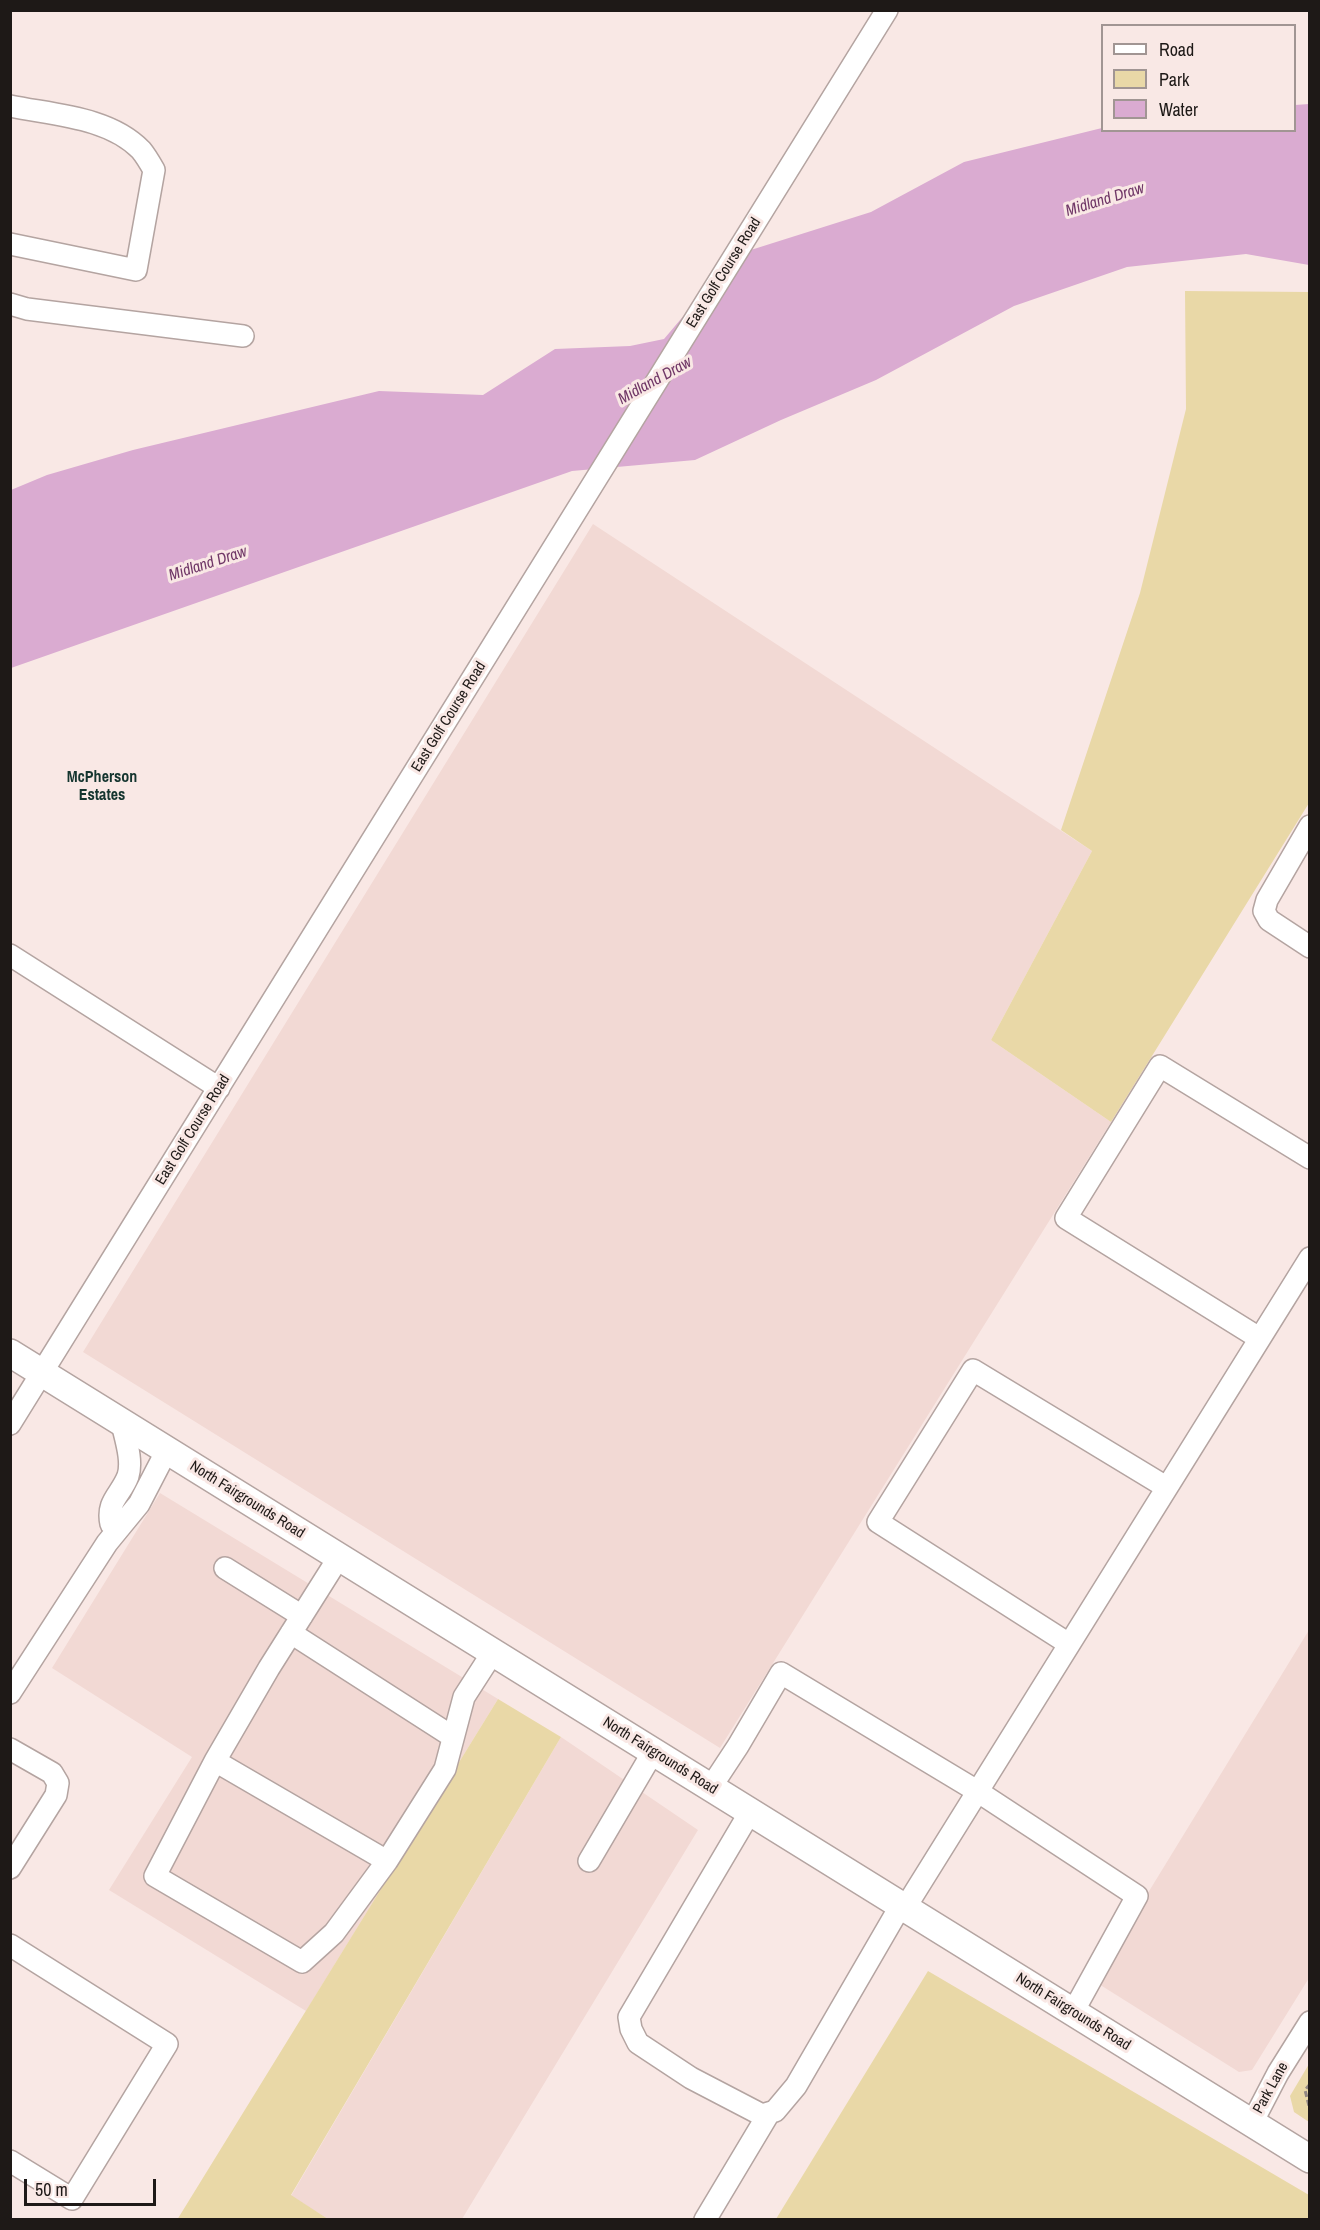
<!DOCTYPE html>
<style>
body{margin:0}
#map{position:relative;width:1320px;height:2230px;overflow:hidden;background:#f9e8e5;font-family:"Archivo Narrow",sans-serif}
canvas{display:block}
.frame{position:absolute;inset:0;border:12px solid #1e1917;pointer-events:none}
.legend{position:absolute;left:1101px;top:24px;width:195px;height:108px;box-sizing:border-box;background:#f9e8e5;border:2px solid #a19593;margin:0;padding:8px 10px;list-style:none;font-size:18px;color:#1e1917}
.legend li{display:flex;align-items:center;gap:12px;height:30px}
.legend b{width:30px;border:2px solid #a19593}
.scale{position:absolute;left:24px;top:2179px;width:132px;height:27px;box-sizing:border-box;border:3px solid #1e1917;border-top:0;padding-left:8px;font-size:18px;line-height:21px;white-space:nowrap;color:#1e1917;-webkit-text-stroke:4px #f9e8e5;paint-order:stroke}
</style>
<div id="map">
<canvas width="1320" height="2230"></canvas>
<div class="frame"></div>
<ul class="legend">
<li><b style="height:8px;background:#fff"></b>Road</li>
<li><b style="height:16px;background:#e9d8a7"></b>Park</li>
<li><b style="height:16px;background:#daabd1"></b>Water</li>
</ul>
<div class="scale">50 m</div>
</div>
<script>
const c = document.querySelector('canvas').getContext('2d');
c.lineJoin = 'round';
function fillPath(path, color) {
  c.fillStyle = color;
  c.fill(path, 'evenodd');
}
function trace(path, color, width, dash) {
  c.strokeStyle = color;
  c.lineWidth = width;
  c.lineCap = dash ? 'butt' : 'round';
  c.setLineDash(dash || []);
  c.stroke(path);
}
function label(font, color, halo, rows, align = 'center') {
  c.font = font + ' "Archivo Narrow",sans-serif';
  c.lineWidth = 6;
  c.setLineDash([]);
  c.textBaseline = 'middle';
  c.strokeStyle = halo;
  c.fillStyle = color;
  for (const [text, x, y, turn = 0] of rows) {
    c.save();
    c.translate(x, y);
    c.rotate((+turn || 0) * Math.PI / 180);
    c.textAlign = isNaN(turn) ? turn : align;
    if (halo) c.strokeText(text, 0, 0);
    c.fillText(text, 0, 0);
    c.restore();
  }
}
fillPath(new Path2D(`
 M 593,524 L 1092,851 L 991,1040 L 1111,1122 L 720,1748 L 83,1352 Z
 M 160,1493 L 498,1699 L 306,2011 L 109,1890 L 192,1757 L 52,1668 Z
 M 1309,1630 L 1309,1978 L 1252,2070 L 1239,2072 L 1094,1981 Z
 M 561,1737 L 698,1830 L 462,2219 L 328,2219 L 291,2196 Z`), '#f2d9d4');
fillPath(new Path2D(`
 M 1185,291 L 1309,292 L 1309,803 L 1111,1122 L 991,1040 L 1092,851 L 1061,830 L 1140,593 L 1186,409 Z
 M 498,1699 L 561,1737 L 291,2195 L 328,2219 L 177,2220 Z
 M 928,1971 L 1309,2195 L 1309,2219 L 776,2219 Z
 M 1309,2064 L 1309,2122 L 1294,2112 L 1290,2096 Z`), '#e9d8a7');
fillPath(new Path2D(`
 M 1309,104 L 1309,265 L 1246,254 L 1127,267 L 1014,306 L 876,380 L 781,420 L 695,460 L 572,471 L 11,668 L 11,490 L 47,475 L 133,450 L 379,391 L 483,395 L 555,349 L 630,346 L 664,339 L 735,255 L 871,212 L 964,162 L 1102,128 L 1102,130 L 1294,130 L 1295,105 Z`), '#daabd1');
const minor = new Path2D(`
 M 10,106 C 54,115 109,117 141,150 C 146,156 150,163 154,170 L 136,270 L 10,244
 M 10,304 L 27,309 L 243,336
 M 1310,826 L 1267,900 L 1264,911 L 1269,920 L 1310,947
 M 10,955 L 219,1088
 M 1259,1338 L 1066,1218 L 1160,1066 L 1310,1158
 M 10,1424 L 887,10
 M 118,1529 L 111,1524 C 106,1501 121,1495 128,1476 C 133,1460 125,1438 122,1423
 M 339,1557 L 269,1668 L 215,1761 L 155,1876 L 302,1962 L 334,1933 L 387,1861 L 445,1769 L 464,1697 L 493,1652
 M 225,1568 L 302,1616
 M 291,1633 L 453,1737
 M 1069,1644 L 878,1522 L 973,1370 L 1166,1487
 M 10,1693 L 107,1543 L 139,1504 L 167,1450
 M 10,1749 L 52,1773 L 58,1783 L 56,1795 L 10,1868
 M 215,1761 L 387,1861
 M 711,1787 L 738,1746 L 781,1673 L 977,1791 L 1137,1896 L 1073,2012
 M 750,1812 L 629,2017 L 631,2029 L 638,2043 L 691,2078 L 762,2115 L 775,2111 L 796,2086 L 901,1905
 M 589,1861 L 653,1752
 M 905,1908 L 1310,1258
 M 10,1945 L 167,2044 L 72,2199 L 10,2161
 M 1252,2123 L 1278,2073 L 1310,2022
 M 705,2220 L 769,2113`);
const major = new Path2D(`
 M 10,1353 L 1310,2159`);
trace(minor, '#b4a4a1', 24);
trace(major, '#b4a4a1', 30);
trace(new Path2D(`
 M 1310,2084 L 1305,2090 L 1310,2110`), '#928784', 3, [6, 3]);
trace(minor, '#fff', 21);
trace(major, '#fff', 27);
label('15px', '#1e1917', '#f9e8e5', [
 ["East Golf Course Road",724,273,-58],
 ["East Golf Course Road",449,717,-58],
 ["East Golf Course Road",193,1130,-58],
 ["North Fairgrounds Road",247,1500,32],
 ["North Fairgrounds Road",660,1756,32],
 ["North Fairgrounds Road",1073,2012,32],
 ["Park Lane",1271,2088,-61]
]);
label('italic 16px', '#703767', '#f9e8e5', [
 ["Midland Draw",1105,200,-17],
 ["Midland Draw",655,381,-29],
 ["Midland Draw",208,564,-18]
]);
label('bold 16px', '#15352f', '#f9e8e5', [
 ["McPherson",102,778],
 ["Estates",102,796]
]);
</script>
